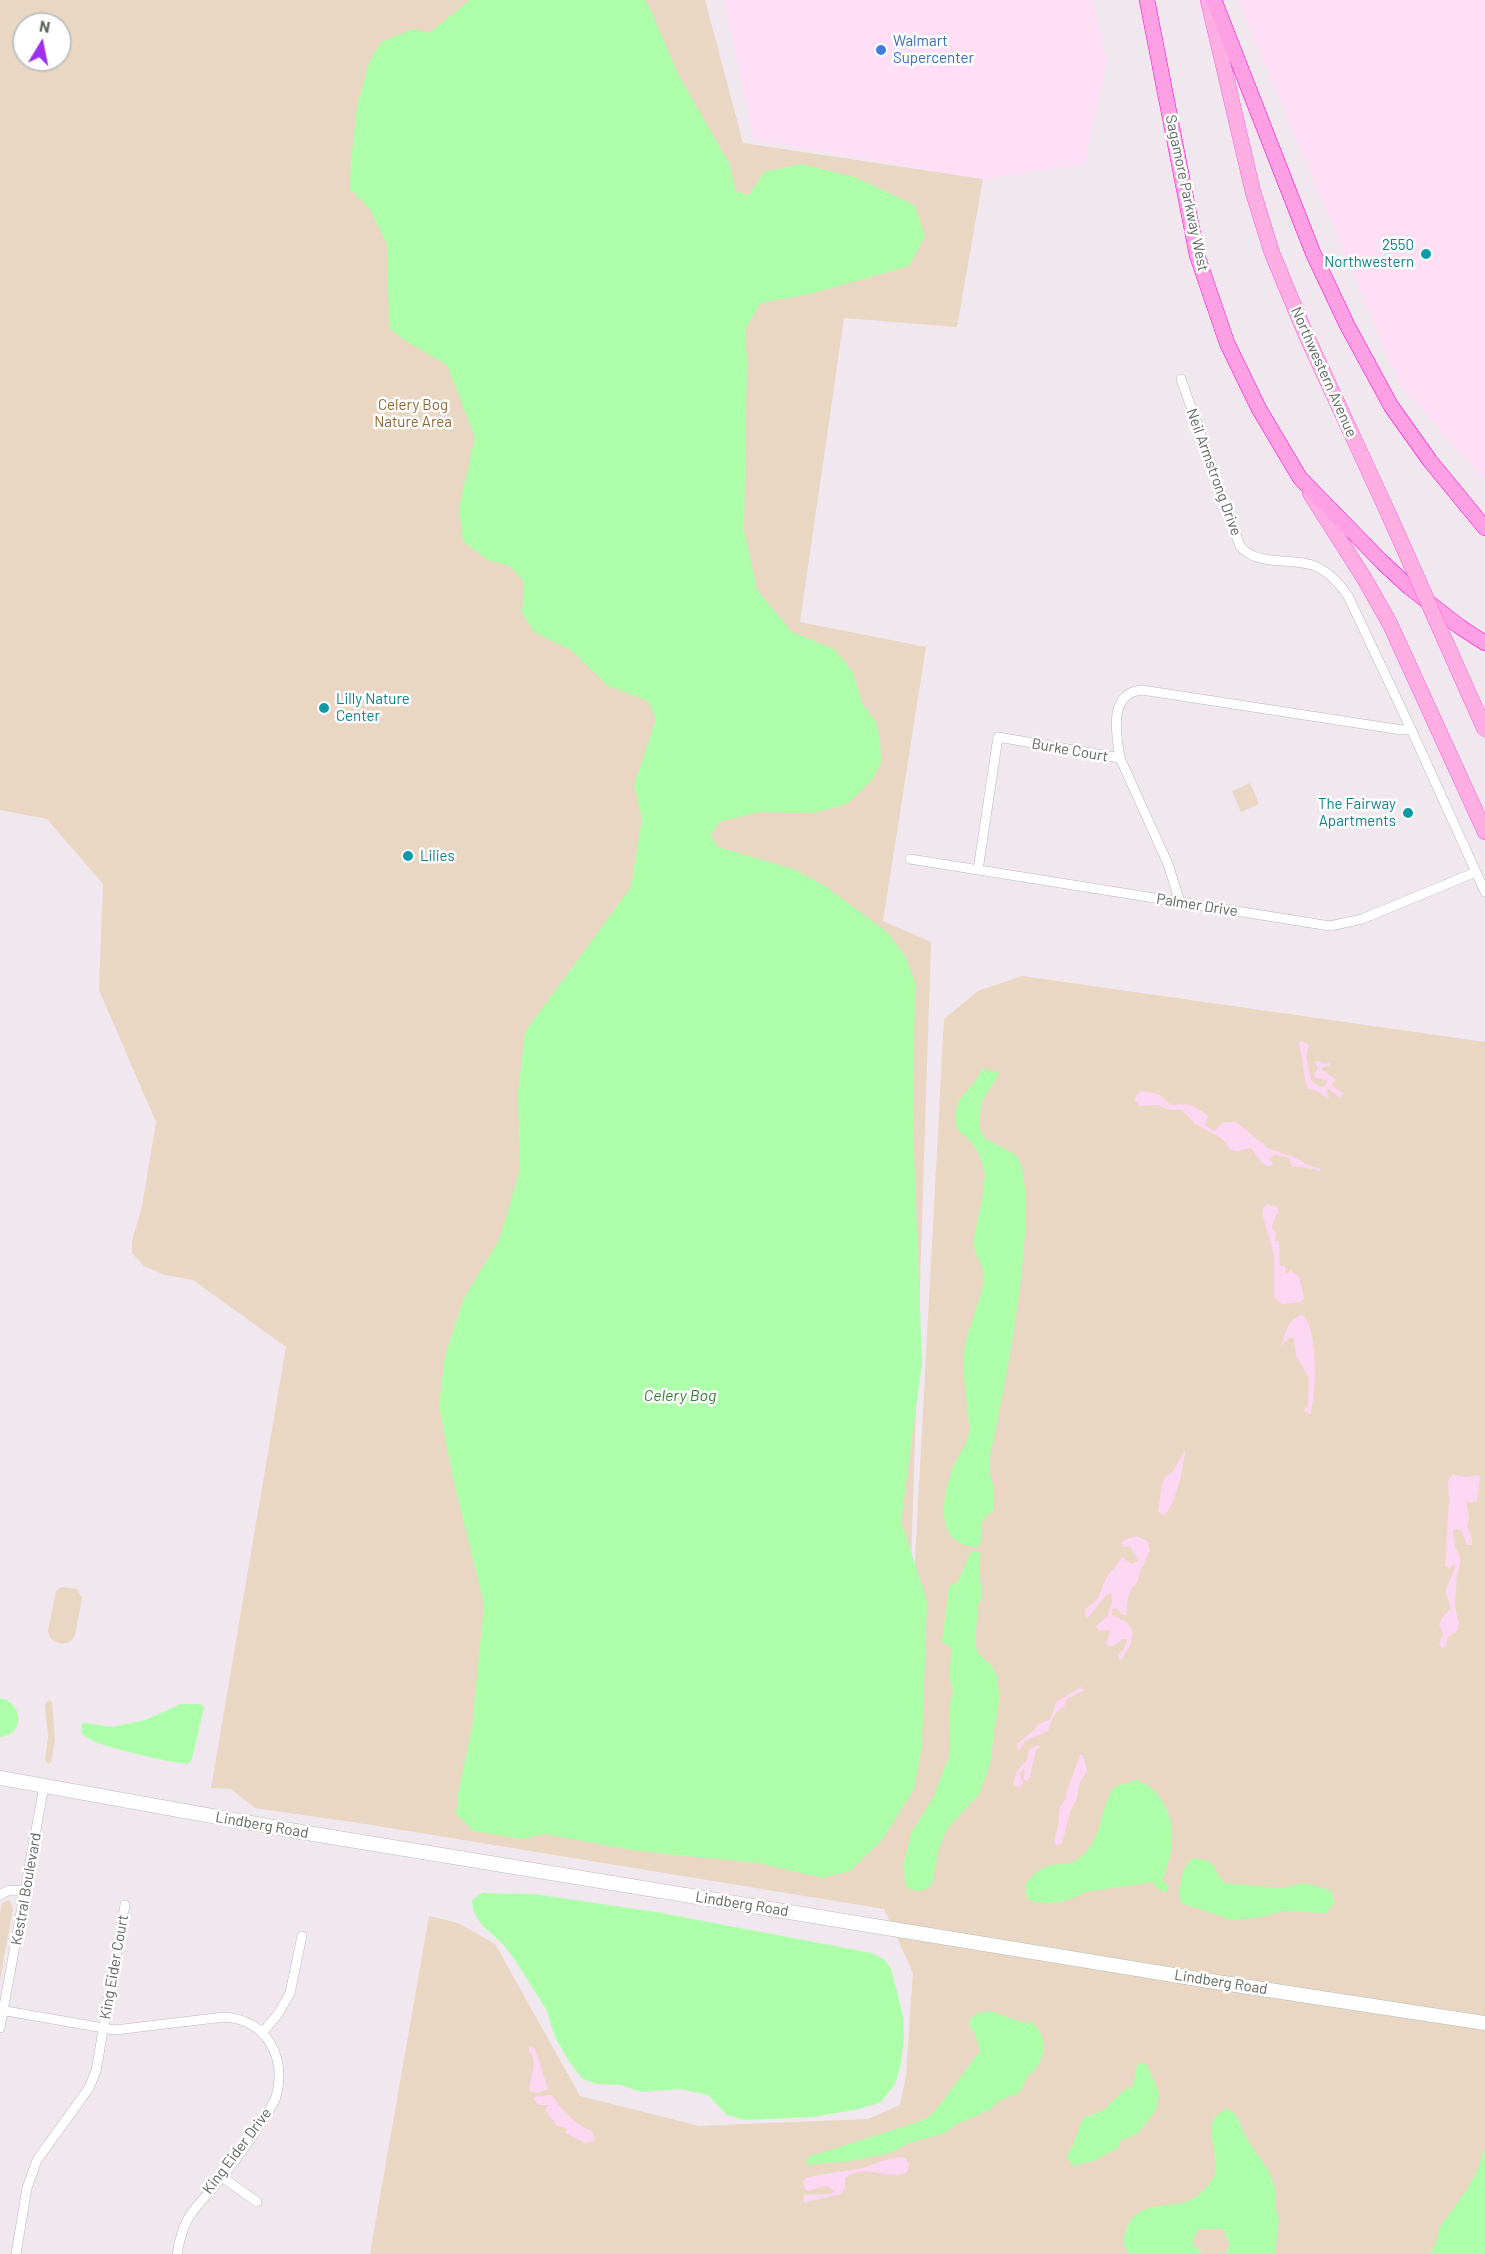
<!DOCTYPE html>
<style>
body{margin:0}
#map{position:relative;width:1485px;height:2254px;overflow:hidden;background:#f1e7ee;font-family:Barlow,sans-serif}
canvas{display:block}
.north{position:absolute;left:12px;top:12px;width:60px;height:60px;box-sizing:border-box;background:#fff;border:2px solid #bfc3bf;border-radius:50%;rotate:10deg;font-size:16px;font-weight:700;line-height:24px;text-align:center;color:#5e685f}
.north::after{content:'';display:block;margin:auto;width:21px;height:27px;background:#9e30ee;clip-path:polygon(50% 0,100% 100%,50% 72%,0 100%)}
</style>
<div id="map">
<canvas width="1485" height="2254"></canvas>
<div class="north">N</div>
</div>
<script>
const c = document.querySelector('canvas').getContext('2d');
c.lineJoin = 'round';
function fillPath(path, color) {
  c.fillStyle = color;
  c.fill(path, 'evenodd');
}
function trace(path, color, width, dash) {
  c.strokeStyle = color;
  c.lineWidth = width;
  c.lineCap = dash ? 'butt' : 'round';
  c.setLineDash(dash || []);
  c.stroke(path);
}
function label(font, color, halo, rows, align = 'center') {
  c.font = font + ' Barlow,sans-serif';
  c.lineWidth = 5;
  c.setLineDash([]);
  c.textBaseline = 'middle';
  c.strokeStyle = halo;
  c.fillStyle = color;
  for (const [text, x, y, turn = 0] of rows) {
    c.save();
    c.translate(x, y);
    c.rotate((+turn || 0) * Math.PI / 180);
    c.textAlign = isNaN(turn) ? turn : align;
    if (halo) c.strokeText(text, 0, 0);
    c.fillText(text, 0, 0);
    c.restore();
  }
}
fillPath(new Path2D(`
 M 724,0 L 1092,0 L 1107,62 L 1084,164 L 983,179 L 754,139 Z
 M 1238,0 L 1485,0 L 1485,480 L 1400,384 Z`), '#ffdef6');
fillPath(new Path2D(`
 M 0,0 L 705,0 L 743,143 L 983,179 L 957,327 L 844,318 L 800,622 L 926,647 L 883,921 L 931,942 L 905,1748 L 944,1019 L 978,991 L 1022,976 L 1485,1042 L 1485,2254 L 370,2254 L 429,1916 L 458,1923 L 495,1944 L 580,2096 L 699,2126 L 868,2119 L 900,2105 L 906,2076 L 913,1973 L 884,1909 L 372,1825 L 255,1808 L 231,1789 L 211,1788 L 286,1347 L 193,1280 L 165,1275 L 144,1266 L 132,1253 L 132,1241 L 142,1206 L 156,1122 L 99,990 L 103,884 L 47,819 L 0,810 ZM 24,24 L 60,24 L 60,60 L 24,60 Z
 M 1250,783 L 1259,804 L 1241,812 L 1232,791 Z
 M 62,1587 L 77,1589 L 82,1598 L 75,1635 C 69,1649 50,1645 48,1631 L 56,1591 Z
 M 48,1700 L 52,1702 L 55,1741 L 51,1762 L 48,1764 L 45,1760 L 48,1737 L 45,1705 Z
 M 9,1900 L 13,1908 L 0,1980 L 0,1913 L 2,1903 Z`), '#e9d6c3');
fillPath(new Path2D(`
 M 1301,1041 L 1309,1045 L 1306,1056 L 1311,1080 L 1319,1087 L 1325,1086 L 1327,1080 L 1315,1078 L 1314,1074 L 1318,1069 L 1315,1062 L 1318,1061 L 1323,1064 L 1330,1063 L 1330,1066 L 1323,1067 L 1322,1070 L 1336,1079 L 1331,1085 L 1343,1093 L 1341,1099 L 1329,1089 L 1326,1090 L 1329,1097 L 1327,1099 L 1319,1092 L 1308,1088 C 1302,1074 1304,1057 1298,1043 Z
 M 1141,1091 L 1159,1094 L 1171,1105 C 1190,1103 1193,1105 1208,1116 L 1205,1125 L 1214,1131 L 1224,1122 L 1236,1122 L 1268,1148 L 1294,1157 L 1308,1165 L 1321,1169 L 1320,1171 L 1303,1167 L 1292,1167 L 1289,1158 L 1275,1155 L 1269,1158 L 1274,1164 L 1268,1167 L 1261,1162 L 1251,1148 L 1237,1151 L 1230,1149 L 1221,1138 L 1195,1124 L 1182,1110 L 1169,1110 L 1158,1105 L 1139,1106 L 1135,1100 L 1136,1095 Z
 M 1267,1204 L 1278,1207 L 1279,1214 L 1276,1215 L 1272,1228 L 1276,1233 L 1275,1241 L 1279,1241 L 1280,1265 L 1281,1266 L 1285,1265 L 1286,1274 L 1291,1270 L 1299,1277 L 1304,1296 L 1302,1302 L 1282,1304 L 1274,1297 L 1274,1255 L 1262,1214 L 1263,1208 Z
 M 1300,1315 L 1304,1316 C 1318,1332 1317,1394 1310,1415 L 1304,1410 L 1308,1405 L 1309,1378 L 1296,1356 L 1294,1338 L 1289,1338 L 1281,1346 C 1285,1334 1287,1321 1300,1315 Z
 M 1185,1450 C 1185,1465 1175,1505 1165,1515 L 1162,1515 L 1158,1511 L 1162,1483 L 1165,1477 L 1173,1471 Z
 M 1453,1474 L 1465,1477 L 1479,1475 L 1480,1477 L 1477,1501 L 1471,1503 L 1466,1501 L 1469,1518 L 1467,1527 L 1472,1538 L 1472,1545 L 1467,1545 L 1461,1530 L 1455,1529 L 1453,1531 L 1455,1547 L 1461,1559 L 1457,1575 L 1455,1606 L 1459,1624 L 1458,1630 L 1447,1638 L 1446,1647 L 1442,1648 L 1439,1643 L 1443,1634 L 1439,1624 C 1449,1603 1455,1618 1445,1591 L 1456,1566 L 1453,1564 L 1449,1569 L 1445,1566 L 1449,1501 L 1448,1480 Z
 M 1137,1536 L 1147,1541 L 1150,1550 L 1140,1572 L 1138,1581 L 1132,1588 L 1128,1598 L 1126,1615 L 1123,1615 L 1116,1608 L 1112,1609 L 1112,1615 L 1125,1621 L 1133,1630 L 1131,1644 L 1122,1659 L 1119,1660 L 1118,1655 L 1124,1648 L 1127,1639 L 1123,1639 L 1113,1646 L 1108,1646 L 1106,1642 L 1111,1630 L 1099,1631 L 1096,1626 L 1107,1617 L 1112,1601 L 1111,1594 L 1107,1594 L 1088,1618 L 1085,1616 L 1085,1609 C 1104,1596 1097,1595 1107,1577 C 1111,1569 1118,1566 1122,1557 L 1132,1564 L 1138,1561 L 1130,1546 L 1123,1547 L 1121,1544 L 1124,1540 Z
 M 1081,1687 L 1084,1690 L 1066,1700 C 1065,1709 1062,1707 1057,1712 C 1053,1717 1050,1725 1048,1731 L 1025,1741 L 1020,1750 L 1017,1748 L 1018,1743 L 1033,1731 L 1038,1724 L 1051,1719 L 1056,1702 Z
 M 1037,1745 L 1040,1747 L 1036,1750 L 1030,1778 L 1027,1780 L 1023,1779 L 1025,1770 L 1023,1770 L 1020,1774 L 1023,1784 L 1021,1787 L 1017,1787 L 1013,1783 L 1017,1771 L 1027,1760 L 1029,1750 Z
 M 1080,1755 L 1083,1755 L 1087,1771 L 1079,1784 L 1077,1798 L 1070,1812 L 1062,1844 L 1056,1845 L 1054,1842 L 1058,1825 L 1060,1807 L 1066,1799 L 1066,1793 Z
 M 529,2047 L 532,2047 L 535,2049 L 548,2089 L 539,2093 L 530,2092 C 528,2077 540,2063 529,2051 Z
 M 552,2095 C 563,2112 574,2123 593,2132 L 595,2141 L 585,2143 L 565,2133 L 567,2129 L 557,2126 L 545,2110 L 548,2105 L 538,2105 L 533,2097 Z
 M 899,2157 L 906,2158 L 909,2165 L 907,2172 C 887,2182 869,2162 845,2178 L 845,2187 L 842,2193 C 830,2198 818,2198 806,2203 L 803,2201 L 803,2197 L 806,2195 L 831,2194 L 834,2191 L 826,2186 L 807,2191 L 805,2189 L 802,2182 L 807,2177 L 863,2168 L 882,2161 Z`), '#fcd7f2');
fillPath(new Path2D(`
 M 470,0 L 644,0 L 648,4 L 679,76 L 729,163 L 736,191 L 749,195 L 764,172 L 801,164 L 855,177 L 914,205 L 925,236 L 909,266 L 810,294 L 761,303 L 745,329 L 747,361 L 744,530 L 757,590 L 792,632 L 834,649 L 853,672 L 862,703 L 876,722 L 880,739 L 881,762 L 872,780 L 847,804 L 813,813 L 758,812 L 719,822 L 711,835 L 718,847 L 793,869 L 825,886 L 888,933 L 905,956 L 915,982 L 913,1127 L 922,1363 L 901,1521 L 927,1601 L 922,1745 L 914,1789 L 882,1840 L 850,1871 L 823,1878 L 758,1863 L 638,1851 L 544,1834 L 522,1839 L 474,1831 L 456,1814 L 458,1793 L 472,1728 L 484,1604 L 453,1478 L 439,1406 L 445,1356 L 463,1300 L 499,1240 L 520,1170 L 518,1093 L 525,1032 L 631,887 L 642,818 L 634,785 L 656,719 L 648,701 L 607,685 L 571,650 L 534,632 L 522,612 L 524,582 L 510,566 L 488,560 L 463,541 L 459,508 L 475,437 L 447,365 L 404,340 L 389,328 L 387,244 L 369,208 L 350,189 L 351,161 L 357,107 L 369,63 L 381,42 L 413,29 L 429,33 Z
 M 982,1069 L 997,1072 L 998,1076 L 981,1102 L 979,1129 L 986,1139 L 1016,1155 C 1045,1195 1001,1408 989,1461 L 989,1472 L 994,1488 L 993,1511 C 975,1520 986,1531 979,1547 C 932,1547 942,1495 954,1465 C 959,1453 970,1442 969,1428 C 969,1400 960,1375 965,1346 C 968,1327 984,1293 984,1276 C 984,1264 973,1256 974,1241 C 976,1221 987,1187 984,1169 C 982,1160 976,1147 970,1141 C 958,1129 953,1130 956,1110 C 958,1097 965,1094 973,1084 C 977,1080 979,1074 982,1069 Z
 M 971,1551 L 981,1553 L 979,1567 L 982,1598 L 978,1604 L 975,1644 L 978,1653 L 992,1666 L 997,1676 L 1000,1699 L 994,1730 L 991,1760 L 980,1793 L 947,1829 L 939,1848 L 932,1884 L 925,1890 L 916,1891 L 909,1889 L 905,1885 L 904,1863 L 911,1833 L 933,1798 L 950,1754 L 949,1710 L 953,1691 L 949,1675 L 952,1648 L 942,1642 L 949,1586 L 958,1582 Z
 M 0,1698 C 22,1702 27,1734 0,1737 Z
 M 181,1704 L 200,1704 L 204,1707 L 192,1759 L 188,1764 C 172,1763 97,1746 86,1737 C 81,1733 81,1730 82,1724 L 85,1723 L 112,1727 L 145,1720 Z
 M 1137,1780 C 1148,1784 1156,1791 1162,1801 C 1178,1827 1173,1853 1162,1880 L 1169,1886 L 1166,1893 L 1155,1887 L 1154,1882 L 1085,1892 C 1069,1902 1044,1907 1027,1899 L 1025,1884 C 1030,1879 1036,1871 1043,1868 C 1061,1860 1068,1871 1086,1852 C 1102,1835 1101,1806 1114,1787 Z
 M 1194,1858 C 1221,1861 1211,1871 1225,1883 L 1282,1888 L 1304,1883 L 1330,1890 L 1335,1902 L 1326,1913 L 1282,1911 L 1262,1917 L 1232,1920 L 1181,1903 C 1178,1889 1181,1865 1194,1858 Z
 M 482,1893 L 534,1894 L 656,1912 L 872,1953 L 885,1960 L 891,1969 L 903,2016 L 904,2041 L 900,2067 L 895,2084 L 881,2102 L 859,2109 L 813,2117 L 745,2120 L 727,2115 L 708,2095 L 680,2089 L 641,2092 L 621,2085 L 596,2084 L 583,2079 L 570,2063 L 555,2037 L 546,2009 L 515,1960 L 503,1944 L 482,1925 L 473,1911 L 472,1900 Z
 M 990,2011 L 1025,2023 L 1030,2021 C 1047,2032 1047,2057 1033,2072 C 1027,2078 1030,2071 1026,2079 C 1024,2083 1023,2088 1020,2092 L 999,2101 L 989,2110 L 957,2124 L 945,2133 L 909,2143 L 890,2153 L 850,2161 L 807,2165 L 806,2162 L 808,2157 L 912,2124 L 927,2118 L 935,2111 L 980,2051 L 974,2031 L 969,2026 L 969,2020 L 975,2014 Z
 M 1140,2062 L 1147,2065 L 1159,2093 L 1156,2110 L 1138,2133 L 1120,2141 L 1119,2147 L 1096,2160 L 1074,2166 L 1066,2157 L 1073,2145 L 1083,2118 L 1104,2110 L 1123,2091 L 1133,2086 L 1137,2065 Z
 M 1228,2109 C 1239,2114 1240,2126 1245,2135 C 1254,2153 1268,2164 1274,2185 C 1277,2195 1274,2209 1279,2218 L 1275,2254 L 1225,2254 L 1230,2245 L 1223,2229 L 1198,2229 L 1192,2243 L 1203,2254 L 1130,2254 C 1124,2248 1122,2241 1125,2233 C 1137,2193 1177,2214 1198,2195 C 1204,2190 1212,2182 1215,2174 C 1221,2154 1197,2117 1228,2109 Z
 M 1485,2151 L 1485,2254 L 1430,2254 L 1436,2243 L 1440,2227 L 1468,2188 L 1480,2165 L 1482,2154 Z`), '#aeffa9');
const minor = new Path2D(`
 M 1181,379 L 1240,546 C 1256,566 1290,558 1312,565 C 1328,570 1339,583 1348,596 L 1411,729 L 1485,892
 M 1120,758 C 1116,733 1108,693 1142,690 L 1402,730 L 1411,729
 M 910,859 L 1330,926 L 1362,919 L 1476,872
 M 978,870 L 998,737 L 1120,758 L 1168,864 L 1180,902
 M 0,1895 L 9,1890 L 26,1891
 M 0,2010 L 115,2030 L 224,2017 C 268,2020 288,2059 275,2100 C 260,2126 242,2152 223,2176 C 197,2209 185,2209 177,2254
 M 0,2028 L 44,1786
 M 263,2032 L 278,2014 L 290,1993 L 302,1936
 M 222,2177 L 257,2202
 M 16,2254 L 27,2188 L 37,2160 L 89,2088 L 96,2071 L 125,1905`);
const secondary = new Path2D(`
 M 0,1778 L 301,1832 L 1210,1981 L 1485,2023`);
const primary = new Path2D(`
 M 1208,0 L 1253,192 L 1272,253 L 1306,335 L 1389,515
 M 1310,493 L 1364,578 L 1390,624 L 1485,832`);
const trunk = new Path2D(`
 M 1147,0 L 1197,255 L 1227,343 L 1259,409 L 1300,478 L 1383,563 L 1409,587 L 1460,627 L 1485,643
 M 1214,0 L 1313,253 L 1347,325 L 1391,406 L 1430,461 L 1485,528`);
trace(minor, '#b4bcb5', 10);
trace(secondary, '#b5bfb6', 15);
trace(primary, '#f55bd4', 16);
trace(trunk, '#f800c9', 16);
trace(minor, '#fff', 9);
trace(secondary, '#fff', 14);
trace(primary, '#ffaee4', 15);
trace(trunk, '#ff9fe4', 15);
const primaryBridge = new Path2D(`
 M 1389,515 L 1485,730`);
trace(primaryBridge, '#f55bd4', 16, []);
trace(primaryBridge, '#ffaee4', 15);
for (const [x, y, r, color] of [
 [881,50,6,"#3f7fe0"],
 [1426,254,6,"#0f9aa8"],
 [324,708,6,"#0f9aa8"],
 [1408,813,6,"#0f9aa8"],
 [408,856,6,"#0f9aa8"]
]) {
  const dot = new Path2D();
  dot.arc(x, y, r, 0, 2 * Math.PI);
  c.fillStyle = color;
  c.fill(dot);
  trace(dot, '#fff', 2);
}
label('15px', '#366cbe', '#fff', [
 ["Walmart",893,41],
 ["Supercenter",893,58]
], 'left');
label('15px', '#5e685f', '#fff', [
 ["Sagamore Parkway West",1187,193,78],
 ["Northwestern Avenue",1324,372,66],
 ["Neil Armstrong Drive",1214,472,70],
 ["Burke Court",1070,750,10],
 ["Palmer Drive",1197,905,9],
 ["Lindberg Road",262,1825,10],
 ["Kestral Boulevard",26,1889,-80],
 ["Lindberg Road",742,1904,9],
 ["King Eider Court",114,1967,-80],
 ["Lindberg Road",1221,1982,9],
 ["King Eider Drive",237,2151,-53]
]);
label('15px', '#0d838f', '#fff', [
 ["2550",1414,245],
 ["Northwestern",1414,262],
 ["Lilly Nature",336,699,"left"],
 ["Center",336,716,"left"],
 ["The Fairway",1396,804],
 ["Apartments",1396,821],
 ["Lilies",420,856,"left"]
], 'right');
label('15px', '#8f6736', '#fff', [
 ["Celery Bog",413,405],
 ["Nature Area",413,422]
]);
label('italic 16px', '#317f32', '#fff', [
 ["Celery Bog",680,1396]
]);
</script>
